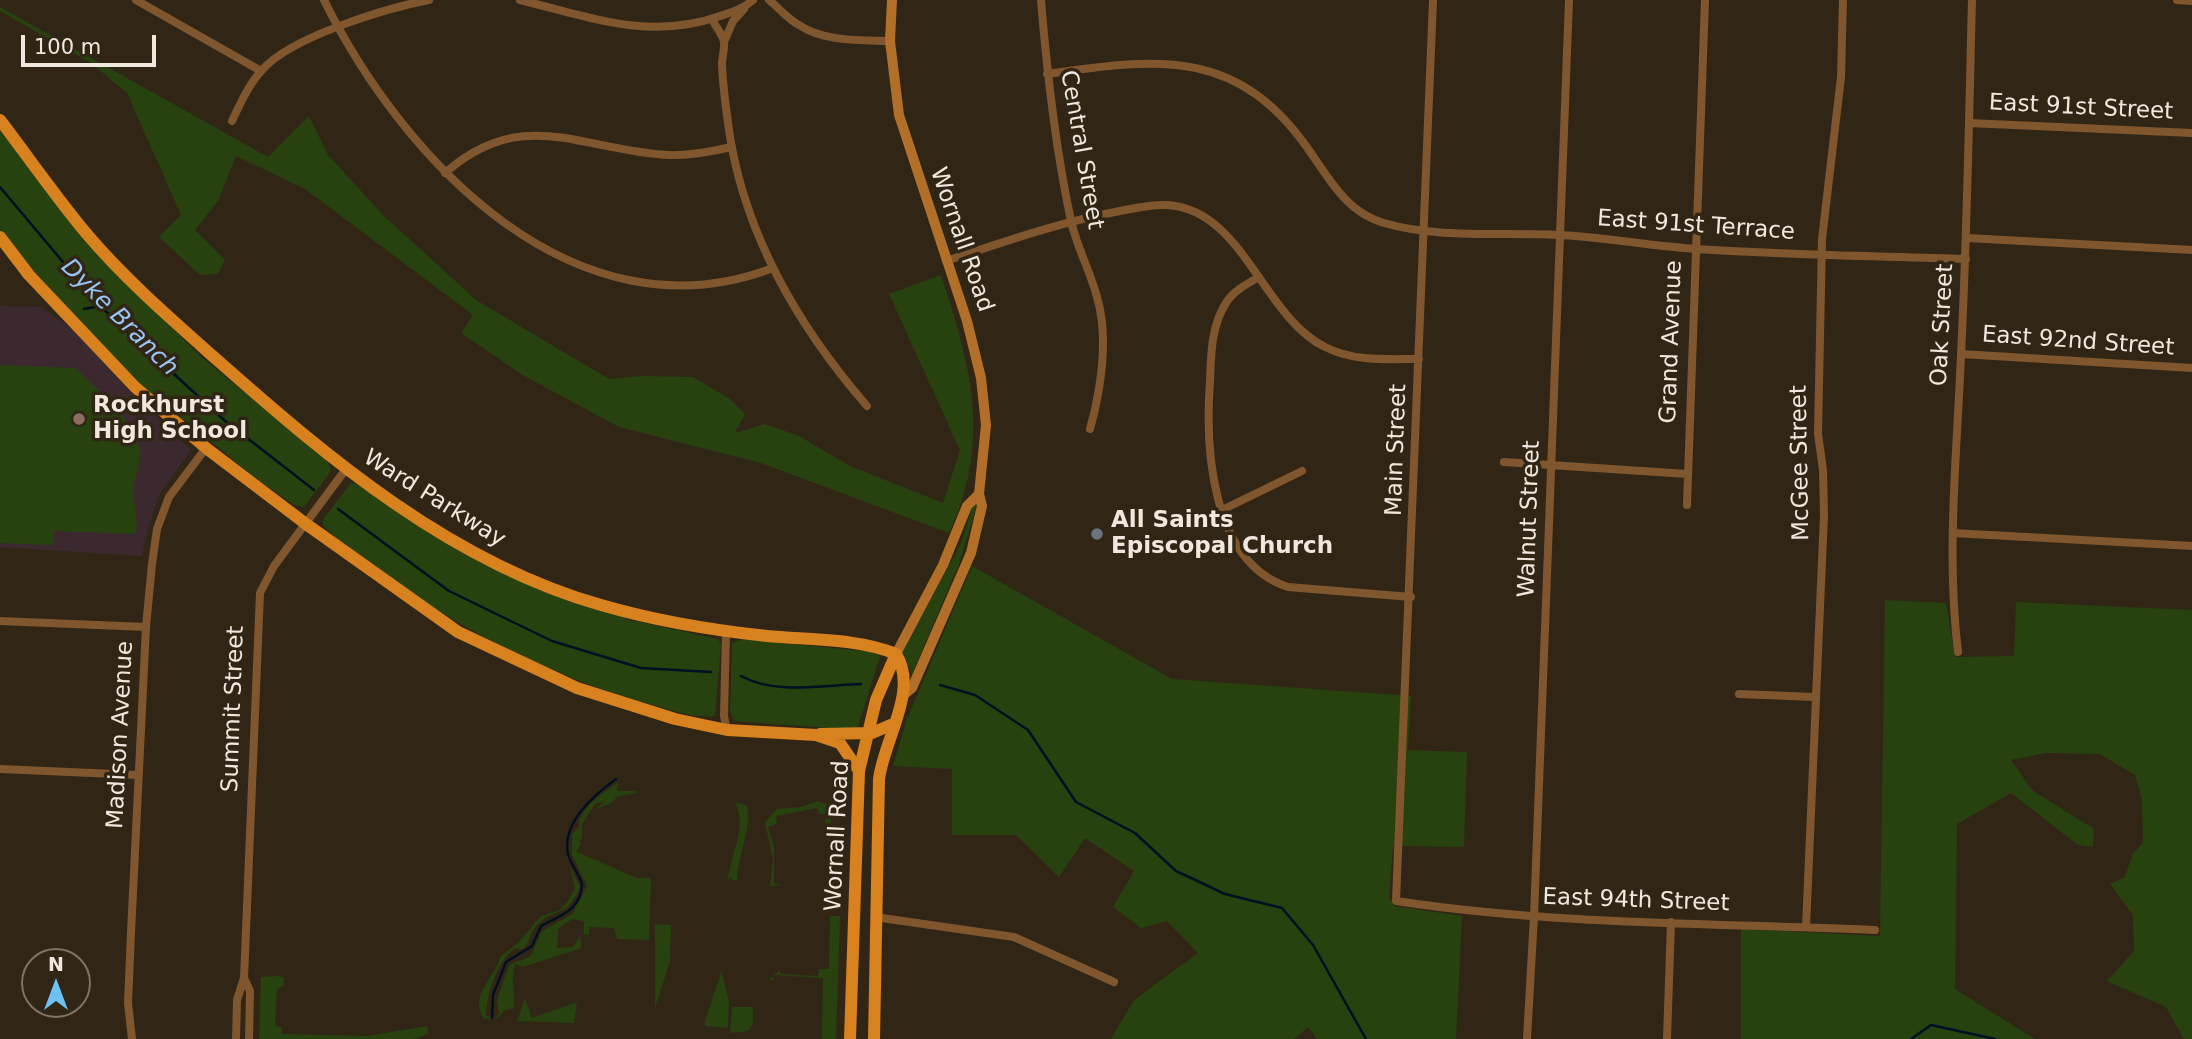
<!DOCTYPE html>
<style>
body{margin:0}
#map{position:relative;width:2192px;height:1039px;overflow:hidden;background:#312616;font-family:"DejaVu Sans",sans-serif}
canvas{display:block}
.north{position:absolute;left:21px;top:948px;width:70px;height:70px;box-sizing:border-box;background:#312616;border:2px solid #7d7466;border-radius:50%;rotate:0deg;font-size:19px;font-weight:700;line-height:28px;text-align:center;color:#f0e8de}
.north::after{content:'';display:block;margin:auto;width:24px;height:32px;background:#6dc2f3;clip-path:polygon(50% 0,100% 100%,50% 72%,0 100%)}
.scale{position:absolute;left:21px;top:35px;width:135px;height:32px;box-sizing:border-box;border:4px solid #f0e8de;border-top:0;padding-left:9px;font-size:21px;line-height:24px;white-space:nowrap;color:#f0e8de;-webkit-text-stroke:5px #312616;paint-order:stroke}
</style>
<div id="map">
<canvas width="2192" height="1039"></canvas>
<div class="north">N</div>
<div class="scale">100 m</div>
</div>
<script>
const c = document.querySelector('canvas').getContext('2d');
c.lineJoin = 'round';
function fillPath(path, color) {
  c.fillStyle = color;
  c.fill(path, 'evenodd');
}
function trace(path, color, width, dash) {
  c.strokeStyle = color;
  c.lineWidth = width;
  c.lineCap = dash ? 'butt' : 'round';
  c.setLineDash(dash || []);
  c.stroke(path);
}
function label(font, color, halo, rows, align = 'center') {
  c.font = font + ' "DejaVu Sans",sans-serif';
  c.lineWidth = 7;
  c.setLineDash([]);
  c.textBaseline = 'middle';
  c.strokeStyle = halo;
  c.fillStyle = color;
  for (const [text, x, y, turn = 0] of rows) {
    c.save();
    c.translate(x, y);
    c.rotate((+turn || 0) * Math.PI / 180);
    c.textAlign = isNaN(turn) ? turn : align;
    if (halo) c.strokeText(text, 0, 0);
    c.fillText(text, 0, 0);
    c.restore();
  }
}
fillPath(new Path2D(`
 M 0,306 L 41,307 L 78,333 L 127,388 L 191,450 L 159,495 L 147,531 L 142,556 L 0,547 Z`), '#3c292f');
fillPath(new Path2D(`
 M 0,7 L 268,157 L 309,116 L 328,155 L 383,215 L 476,300 L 609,379 L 641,376 L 693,377 L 730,399 L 745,414 L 735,433 L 765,424 L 799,436 L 850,466 L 943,503 L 960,450 L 889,294 L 941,275 C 971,366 992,441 949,533 L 761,463 L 619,427 L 521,374 L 461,333 L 473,315 L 305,189 L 236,156 L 218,201 L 195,230 L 225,260 L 218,274 L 200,275 L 159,237 L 181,215 L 127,93 L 91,63 L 0,11 Z
 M 0,131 L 130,286 L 200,356 L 328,461 L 331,471 L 304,507 L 294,505 L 253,476 L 138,382 L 38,276 L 0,229 Z
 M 0,365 L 76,368 C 97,391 139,421 140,454 C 140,467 134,479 133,491 C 133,506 139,518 136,534 L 54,531 L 53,545 L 0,543 Z
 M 355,483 L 469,557 L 544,592 L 630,620 L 718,639 L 721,644 L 715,716 C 696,719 671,710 653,705 C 560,679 478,639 399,585 C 373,567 345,549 324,526 L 322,521 L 350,484 Z
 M 974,502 L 978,502 L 959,564 L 912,674 L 903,652 L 961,543 Z
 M 972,566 L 1172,679 L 1411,696 L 1408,750 L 1467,752 L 1464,847 L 1393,846 L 1389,897 L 1394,906 L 1462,916 L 1456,1039 L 1317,1039 L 1308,1027 L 1294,1039 L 1111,1039 L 1134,1000 L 1198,953 L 1167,921 L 1141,928 L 1113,907 L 1134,871 L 1085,838 L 1059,877 L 1016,835 L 952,835 L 952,769 L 893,766 L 907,719 Z
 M 1885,600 L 1946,603 L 1955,657 L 2014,656 L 2016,602 L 2192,610 L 2192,1039 L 2184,1039 L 2166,1007 L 2107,981 L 2134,951 L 2133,915 L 2110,884 L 2125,877 L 2133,853 L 2143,843 L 2142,800 L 2135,775 L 2100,754 L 2046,753 L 2011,760 L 2032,790 L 2094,829 L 2093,847 L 2078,845 L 2011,793 L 1957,824 L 1955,989 L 2035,1039 L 1741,1039 L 1741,929 L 1880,936 Z
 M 743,639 L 872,652 L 880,656 L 857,730 L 734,721 L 730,711 L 732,643 Z
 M 618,782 L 617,791 L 634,791 L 637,793 L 618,796 L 611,803 L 596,809 L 605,801 L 595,804 L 582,824 L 582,840 L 577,839 L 581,842 L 577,852 L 637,878 L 651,878 L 649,940 L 617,939 L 614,928 L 589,927 L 589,935 L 584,934 L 584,921 L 572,919 L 558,929 L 557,948 L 573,947 L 580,935 L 581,948 L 523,967 L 515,964 C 510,980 516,992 514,1008 L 505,1010 L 498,1018 L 484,1019 C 467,995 499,973 500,957 L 519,942 L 541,916 L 560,910 L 568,901 L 575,888 L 570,866 L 580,887 C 567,919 554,907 536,926 C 529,933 531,942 523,949 L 515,948 C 499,959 486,993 486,1016 L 494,1018 L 499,1014 L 497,1000 L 509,965 L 531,956 L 541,932 L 573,913 L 587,886 L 572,855 L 572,834 L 579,827 C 577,809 605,792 618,782 Z
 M 818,801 L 826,804 L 830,812 L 836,885 L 832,889 L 823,888 L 831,886 L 825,814 L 819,814 L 817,808 L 776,816 L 777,823 L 768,827 L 774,847 L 774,883 L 781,885 L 770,886 L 773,860 L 765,822 L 777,809 L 801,807 Z
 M 735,802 L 746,805 C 754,821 737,859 737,880 L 732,880 L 732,876 L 728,880 C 730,853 748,829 735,802 Z
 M 726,892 L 722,973 L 729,1001 L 728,1028 L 705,1026 L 705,1021 L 722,970 Z
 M 830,916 L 840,916 L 836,1039 L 822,1039 L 823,978 L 773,975 L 773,981 L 769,979 L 780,970 L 780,974 L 818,976 L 819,969 L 829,969 Z
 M 655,924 L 671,925 L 670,961 L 655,1008 Z
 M 280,976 L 284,978 L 284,985 L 277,989 L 275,1026 L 282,1027 L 282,1034 L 367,1036 L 427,1026 L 428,1034 L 414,1039 L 259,1039 L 261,977 Z
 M 525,999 L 532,1018 L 577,1002 L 574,1023 L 517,1021 Z
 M 732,1007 L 753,1007 L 753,1024 L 748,1031 L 730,1033 Z`), '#27420f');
trace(new Path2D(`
 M 0,187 L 100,306 L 224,420 L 314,490
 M 84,309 L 100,306
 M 338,509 L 449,591 L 552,641 L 641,668 L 711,672
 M 741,676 C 775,695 823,685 861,684
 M 940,685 L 975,695 L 1028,730 L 1076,802 L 1135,833 L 1176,871 L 1225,894 L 1282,908 L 1313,945 L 1366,1039
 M 492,1018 L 493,995 L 506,962 L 532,946 L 541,926 C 561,915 581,910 582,884 C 579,874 571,865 568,854 C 561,823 594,795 616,779
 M 1911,1039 L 1931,1025 L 1995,1039`), '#010f22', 2.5);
trace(new Path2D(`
 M 136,0 L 261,71
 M 324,0 C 404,162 576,343 773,268
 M 520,0 C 590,17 649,41 720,16 C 732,12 743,9 753,0
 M 769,0 C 779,8 788,19 799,25 C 824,42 861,40 890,41
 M 1041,0 C 1047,73 1055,145 1070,216 C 1075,244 1090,270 1097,297 C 1109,337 1101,390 1090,429
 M 1433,0 L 1396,901 C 1554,925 1715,923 1875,930
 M 2177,0 L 2192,1
 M 712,19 C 715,26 723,35 724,42 C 725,49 722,57 722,64 C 723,90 727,117 731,143 C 749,242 802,331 867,406
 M 724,42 L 733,21 L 744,9
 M 1047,74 C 1162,57 1241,48 1313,156 C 1333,185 1349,213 1384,223 C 1439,239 1502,232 1558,235 C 1604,237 1650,246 1696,249 C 1785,255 1876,256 1966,259
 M 232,121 C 240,104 249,84 262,70 C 291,37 386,8 429,0
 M 1969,123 L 2192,133
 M 445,173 C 523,104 583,151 668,155 C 690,156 711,151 732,147
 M 1967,238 L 2192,250
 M 946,261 C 1004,242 1060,222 1120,211 C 1135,208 1151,204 1167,205 C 1243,209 1263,317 1325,347 C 1355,362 1387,359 1419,359
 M 1259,277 C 1247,284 1233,291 1226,303 C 1211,326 1211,355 1210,381 C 1205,448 1211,562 1288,587 L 1411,597
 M 1961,354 L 2192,368
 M 1504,462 L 1688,474
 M 1687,505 L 1705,0
 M 1222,510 L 1302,471
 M 1953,533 L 2192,546
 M 0,621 L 146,627
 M 726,632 L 724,716 L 727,730
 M 1958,652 C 1946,554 1957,454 1961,355 C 1967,237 1969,118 1972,0
 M 1739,694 L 1814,697
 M 0,769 L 138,775
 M 875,917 L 1014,937 L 1114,982
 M 1806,927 L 1824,515 L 1823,470 L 1818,434 L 1822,239 L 1841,77 L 1843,0
 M 244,978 L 250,991 L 249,1039
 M 132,1039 L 128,1003 L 131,933 L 146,627 L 152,564 L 157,529 L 169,497 L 206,448
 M 236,1039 L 237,1000 L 244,978 L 260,593 L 274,566 L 346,469
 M 1527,1039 L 1534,916 L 1569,0
 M 1667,1039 L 1671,922`), '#80562f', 8);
trace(new Path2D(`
 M 892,0 L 890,41 L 899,115 L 967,321 L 981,378 L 986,425 L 979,494 L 982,506 L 971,553 L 912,688 L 906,693
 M 896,654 L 943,565 L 967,506 L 979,494`), '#b26f2a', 10);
trace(new Path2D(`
 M 0,120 C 29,158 56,197 86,233 C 124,278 171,319 215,358 C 329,459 452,563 601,605 C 656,621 710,630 767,636 C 808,640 857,638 896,654 C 919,690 884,739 879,779 L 874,1039
 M 0,237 L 29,275 L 135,387 L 206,448 L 306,524 L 458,632 L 577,688 L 675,719 L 727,730 L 816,735 L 840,743 L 859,771
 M 820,734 L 872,733 L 893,724
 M 850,1039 L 859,771 L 876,700 L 896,654`), '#d8811f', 12);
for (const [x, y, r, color] of [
 [79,419,7,"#8d6e63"],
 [1097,534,7,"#6b7280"]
]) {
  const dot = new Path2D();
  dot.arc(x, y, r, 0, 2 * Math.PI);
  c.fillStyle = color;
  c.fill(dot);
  trace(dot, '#312616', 2.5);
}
label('23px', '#f0e8de', '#312616', [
 ["East 91st Street",2081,108,3],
 ["Central Street",1081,150,80],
 ["East 91st Terrace",1696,226,4],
 ["Wornall Road",961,240,71],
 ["Oak Street",1943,325,-87],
 ["Grand Avenue",1672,342,-88],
 ["East 92nd Street",2078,342,4],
 ["Main Street",1397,450,-88],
 ["McGee Street",1801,463,-91],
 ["Ward Parkway",434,499,32],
 ["Walnut Street",1530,519,-88],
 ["Summit Street",234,709,-88],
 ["Madison Avenue",121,735,-87],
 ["Wornall Road",838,836,-87],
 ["East 94th Street",1636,901,2]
]);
label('bold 23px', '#f0e8de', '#312616', [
 ["Rockhurst",93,406],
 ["High School",93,432],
 ["All Saints",1111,521],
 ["Episcopal Church",1111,547]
], 'left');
label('italic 24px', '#98c5f7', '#312616', [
 ["Dyke Branch",119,318,45]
]);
</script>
